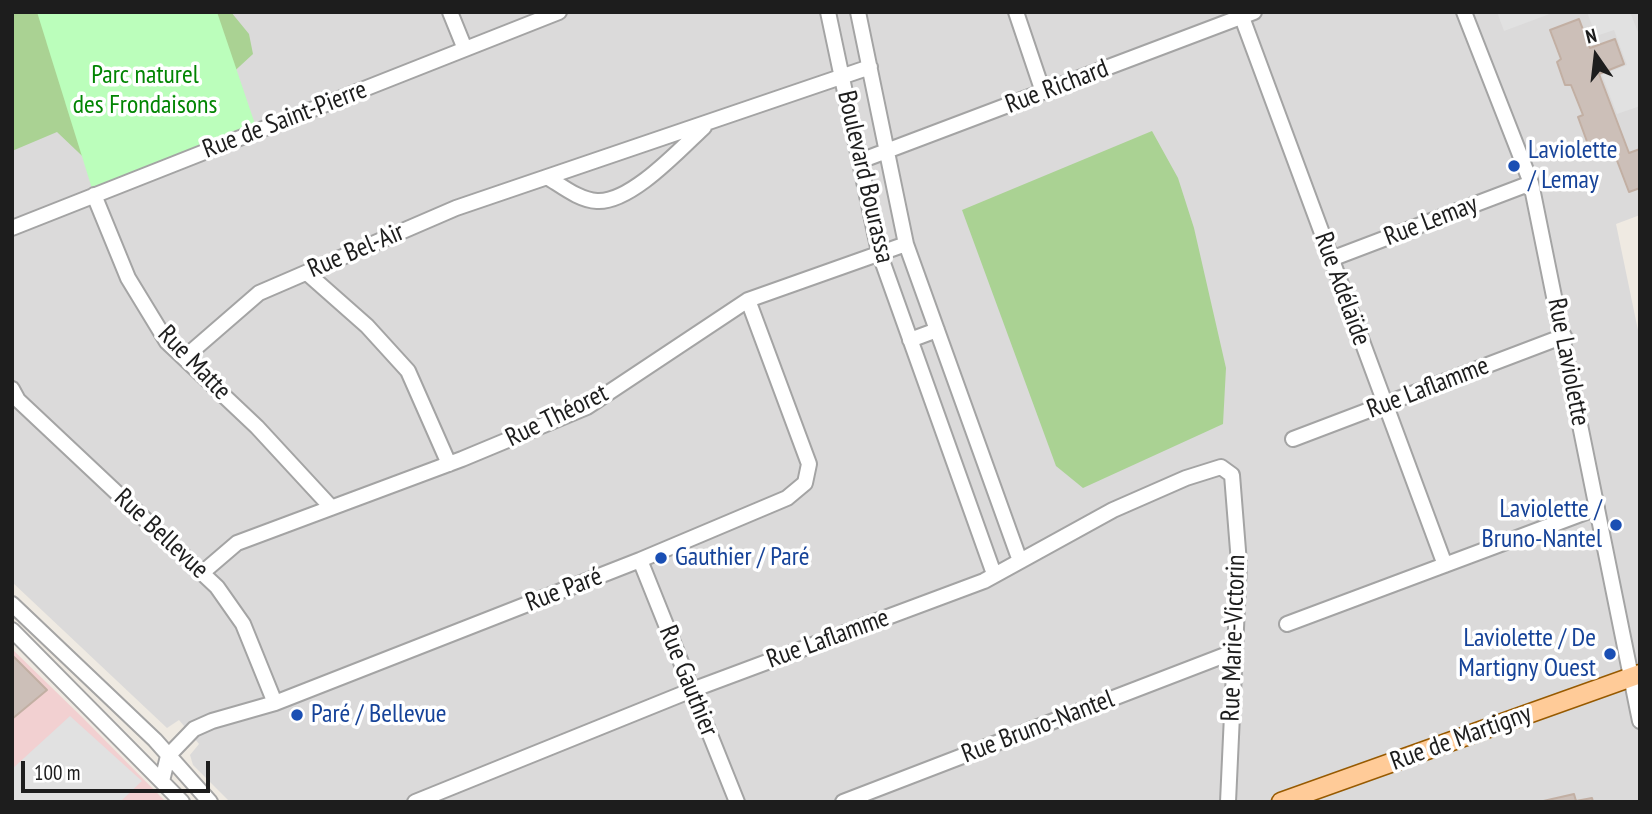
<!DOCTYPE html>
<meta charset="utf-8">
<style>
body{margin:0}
#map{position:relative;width:1652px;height:814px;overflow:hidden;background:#efeae2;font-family:"PT Sans Narrow",sans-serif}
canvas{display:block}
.frame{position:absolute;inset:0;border:14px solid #1d1d1d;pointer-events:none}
.north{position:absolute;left:1561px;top:21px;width:70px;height:70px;-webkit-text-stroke:5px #fff;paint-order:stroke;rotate:346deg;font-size:19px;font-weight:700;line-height:28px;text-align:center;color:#1d1d1d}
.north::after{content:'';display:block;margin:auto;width:24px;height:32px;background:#1d1d1d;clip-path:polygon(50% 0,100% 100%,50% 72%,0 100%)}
.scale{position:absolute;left:21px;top:761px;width:189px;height:32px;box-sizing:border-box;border:4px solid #1d1d1d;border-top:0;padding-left:9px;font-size:21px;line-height:24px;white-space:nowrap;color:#1d1d1d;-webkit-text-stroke:5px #fff;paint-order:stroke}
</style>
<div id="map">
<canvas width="1652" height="814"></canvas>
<div class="frame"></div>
<div class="north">N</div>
<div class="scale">100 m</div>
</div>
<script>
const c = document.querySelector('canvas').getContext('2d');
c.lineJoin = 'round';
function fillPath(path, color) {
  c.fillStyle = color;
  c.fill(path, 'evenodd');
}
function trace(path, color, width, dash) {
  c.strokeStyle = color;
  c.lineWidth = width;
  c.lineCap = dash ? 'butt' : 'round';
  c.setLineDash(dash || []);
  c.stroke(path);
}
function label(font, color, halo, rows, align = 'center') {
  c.font = font + ' "PT Sans Narrow",sans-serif';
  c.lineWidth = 7;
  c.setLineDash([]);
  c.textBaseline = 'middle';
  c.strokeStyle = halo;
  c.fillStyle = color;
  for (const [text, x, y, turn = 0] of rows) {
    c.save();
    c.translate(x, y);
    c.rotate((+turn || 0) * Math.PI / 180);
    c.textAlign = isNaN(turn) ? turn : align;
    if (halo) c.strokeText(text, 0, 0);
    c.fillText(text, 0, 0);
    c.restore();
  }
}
fillPath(new Path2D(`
 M 12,12 L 1640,12 L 1640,215 L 1616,224 L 1640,340 L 1640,802 L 230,802 L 193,765 L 190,755 L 199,744 L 179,720 L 167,728 L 12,582 Z`), '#dbdada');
fillPath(new Path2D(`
 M 12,649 L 83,718 L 166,802 L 12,802 Z`), '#f2d0d1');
fillPath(new Path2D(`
 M 12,12 L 231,12 L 249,34 L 253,54 L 227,78 L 98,171 L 57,132 L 12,151 Z
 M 1152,131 L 1178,178 L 1194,228 L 1226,368 L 1223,424 L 1083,488 L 1056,466 L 962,210 Z`), '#aad293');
fillPath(new Path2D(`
 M 37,12 L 217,12 L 257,130 L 94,195 Z`), '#bbfebb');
fillPath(new Path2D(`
 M 1497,12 L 1555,12 L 1504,31 Z
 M 1587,12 L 1630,12 L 1640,37 L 1640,106 L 1617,114 L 1602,75 L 1627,65 L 1614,30 L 1596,36 Z
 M 70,716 L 142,781 L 120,802 L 12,802 L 12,769 Z`), '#e1e1e1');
const building = new Path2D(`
 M 1579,19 L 1590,48 L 1615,39 L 1624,64 L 1599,74 L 1629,153 L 1640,149 L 1640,188 L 1629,192 L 1613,150 L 1593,158 L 1578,117 L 1583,115 L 1571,85 L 1565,85 L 1557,62 L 1561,59 L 1550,30 Z
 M 12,655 L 47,690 L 12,719 Z
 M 1574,794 L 1576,801 L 1592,798 L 1593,802 L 1539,802 Z`);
fillPath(building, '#ccbfb8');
trace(building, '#c2afa3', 2);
const minor = new Path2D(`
 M 450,12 L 465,49
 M 828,12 L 879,252 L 994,574
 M 858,12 L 906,244 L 1020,561
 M 1016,12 L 1043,92
 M 1240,12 L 1445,565
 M 1464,12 L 1531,183 L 1640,721
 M 860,161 L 1254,12
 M 547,177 C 562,186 579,200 597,201 C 631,203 680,149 704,127
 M 94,195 L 128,278 L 167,342 L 257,427 L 330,506
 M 12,228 L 559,12
 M 1331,259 L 1531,183
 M 307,273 L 367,326 L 408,371 L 449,464
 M 910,340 L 937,330
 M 184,358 L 259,293 L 456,208 L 870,67
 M 12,389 L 18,400 L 217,587 L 243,624 L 275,703
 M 1293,439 L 1564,336
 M 640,560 L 737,802
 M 202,573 L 237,543 L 462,459 L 587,407 L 748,300 L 906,244
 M 12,604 L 155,740 L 210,802
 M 1287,624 L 1597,508
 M 12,630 L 182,802
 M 162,781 L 168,756 L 194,729 L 212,721 L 275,703 L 640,560 L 787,498 L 805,483 L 809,464 L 748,300
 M 415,802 L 692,690 L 984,581 L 1113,510 L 1186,478 L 1221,467 L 1232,475 L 1239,563 L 1228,802
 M 843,802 L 1233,652`);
const major = new Path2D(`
 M 1281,802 L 1640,674`);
trace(minor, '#a4a4a4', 18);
trace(major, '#975a00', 21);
trace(minor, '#fff', 14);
trace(major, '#ffcb98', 18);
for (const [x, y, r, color] of [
 [1514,166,7,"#1a4fb4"],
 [1616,525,7,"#1a4fb4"],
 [661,558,7,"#1a4fb4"],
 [1610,654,7,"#1a4fb4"],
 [297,715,7,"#1a4fb4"]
]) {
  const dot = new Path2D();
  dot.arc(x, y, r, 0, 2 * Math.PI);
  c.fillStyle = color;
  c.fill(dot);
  trace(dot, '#fff', 2.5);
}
label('26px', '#028503', '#fff', [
 ["Parc naturel",145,76],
 ["des Frondaisons",145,106]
]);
label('26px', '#1d1d1d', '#fff', [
 ["Rue Richard",1057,87,-21],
 ["Rue de Saint-Pierre",285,120,-21],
 ["Boulevard Bourassa",865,177,77],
 ["Rue Lemay",1431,221,-21],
 ["Rue Bel-Air",356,251,-23],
 ["Rue Adélaïde",1342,289,70],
 ["Rue Laviolette",1568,362,79],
 ["Rue Matte",194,363,46],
 ["Rue Laflamme",1428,388,-21],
 ["Rue Théoret",557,416,-26],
 ["Rue Bellevue",161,534,43],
 ["Rue Paré",564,590,-21],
 ["Rue Marie-Victorin",1234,638,-88],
 ["Rue Laflamme",828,639,-20],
 ["Rue Gauthier",688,681,68],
 ["Rue Bruno-Nantel",1038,727,-21],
 ["Rue de Martigny",1461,738,-20]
]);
label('26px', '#164399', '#fff', [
 ["Laviolette",1528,151],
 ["/ Lemay",1528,181],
 ["Laviolette /",1602,510,"right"],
 ["Bruno-Nantel",1602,540,"right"],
 ["Gauthier / Paré",675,558],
 ["Laviolette / De",1596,639,"right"],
 ["Martigny Ouest",1596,669,"right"],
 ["Paré / Bellevue",311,715]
], 'left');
</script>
